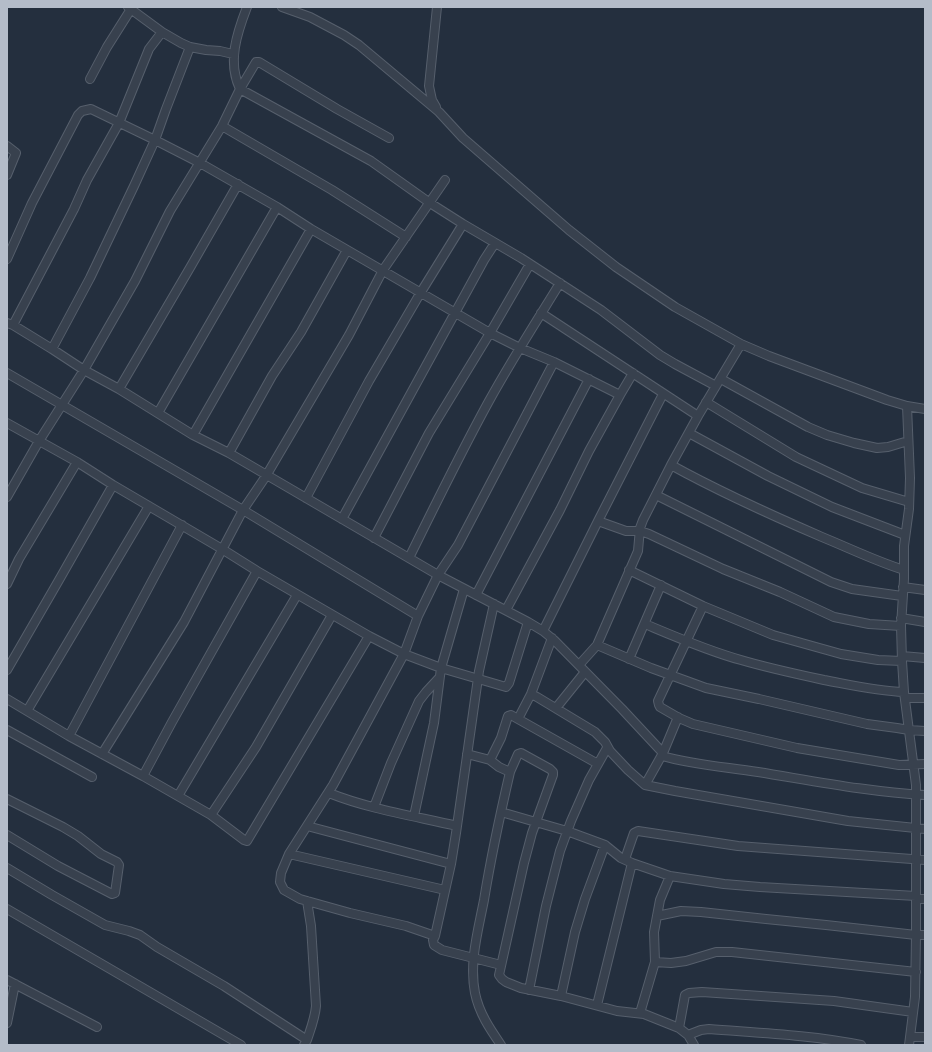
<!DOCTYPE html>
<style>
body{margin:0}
#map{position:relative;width:932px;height:1052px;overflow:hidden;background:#242f3e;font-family:Helvetica,sans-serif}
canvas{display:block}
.frame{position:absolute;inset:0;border:8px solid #b4bcc9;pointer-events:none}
</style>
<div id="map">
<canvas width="932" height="1052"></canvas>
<div class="frame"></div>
</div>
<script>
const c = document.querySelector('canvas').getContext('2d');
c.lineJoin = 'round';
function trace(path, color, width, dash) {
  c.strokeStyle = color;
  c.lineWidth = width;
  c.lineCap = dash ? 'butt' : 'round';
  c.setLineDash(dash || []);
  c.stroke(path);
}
const street = new Path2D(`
 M 128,7 L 162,32
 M 247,7 C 237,33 227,62 240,89 L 371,161 L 430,203 L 463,224 L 521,258 L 601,310 L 660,355 L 675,364 L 716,386
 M 282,7 L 310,17 L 344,35 L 359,45 L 439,112 L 463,138 L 569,230 L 616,267 L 675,307 L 741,344 L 769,356 L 887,400 L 907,406 L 925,409
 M 90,79 L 107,47 L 131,9
 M 436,107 L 432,100 L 429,86 L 437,7
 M 222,126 L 332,190 L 406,237
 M 7,146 L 16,153 L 7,175
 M 7,259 L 32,203 L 78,115 L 82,111 L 91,109 L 155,140 L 200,163 L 277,207 L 311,229 L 490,333 L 520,348 L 554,362 L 620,395 L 589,451 L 560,510 L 506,610
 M 541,313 L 698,416
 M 7,323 L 13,325 L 52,349 L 84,370 L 119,389 L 193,435 L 229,453 L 438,575 L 528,622 L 543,631 L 554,640 L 622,709 L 663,753
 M 13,325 L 74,209 L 87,180 L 119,123 L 149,49 L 162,32 L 181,43 L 190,47 L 206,50 L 220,51 L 233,54
 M 52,349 L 90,278 L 134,186 L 155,140 L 166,109 L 190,47
 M 7,373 L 243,510 L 418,616
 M 721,379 L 808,427 L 827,435 L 854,443 L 877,448 L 888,447 L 908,441
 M 119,389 L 191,266 L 238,184
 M 620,395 L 633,373
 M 706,402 L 796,457 L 862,488 L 909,502
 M 907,406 L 910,478 L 909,509 L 904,546 L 904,579 L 901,626 L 902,661 L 904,692 L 916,785 L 916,935 L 915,997 L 909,1045
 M 158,413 L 277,207
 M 7,423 L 77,462 L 113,485 L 222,549 L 257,571 L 369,636 L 404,654 L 441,668 L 506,687 L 509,683 L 528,622
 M 689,433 L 768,476 L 832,507 L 905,535
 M 193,435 L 311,229
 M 229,453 L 272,376 L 301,332 L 347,250
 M 671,465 C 720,492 771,515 822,537 C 849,548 875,561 904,570
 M 656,495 L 831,582 L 852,589 L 902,596
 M 7,497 L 39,441 L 84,370 L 108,328 L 135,281 L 170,211 L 222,126 L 240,89 L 256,62 L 259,62 L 337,109 L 389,138
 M 306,498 L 369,381 L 421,292 L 463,224
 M 342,519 L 484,260 L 495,243
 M 598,521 L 626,531 L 640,531 L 649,534 L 723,569 L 780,592 L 834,617 L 869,624 L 901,626
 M 374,538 L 429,433 L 490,333 L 530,264
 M 409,558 C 435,505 461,452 489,401 C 511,361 536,322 560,283
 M 629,570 L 703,606 L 773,635 L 841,654 L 878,660 L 902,661
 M 7,584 L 19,559 L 77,462
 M 903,587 L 925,590
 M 476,595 L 589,379
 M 494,604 L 479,671 L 456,833 L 451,864 L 435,936 L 406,926 L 350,913 L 300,899 L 284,890 L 280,882 L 281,873 L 289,854 L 333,785 L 404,654 L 418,616 L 438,575 L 458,545 L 554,362
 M 703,606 L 658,701 L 659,705 L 660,707 L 679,718 L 693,724 L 797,748 L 899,765 L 925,764
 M 901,618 L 925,622
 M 645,624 C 676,637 708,651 741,660 C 768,668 796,674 824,680 C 851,685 877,691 904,692
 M 543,631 L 598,521 L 663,394
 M 597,645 L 651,668 L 706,688 L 759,699 L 867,724 L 897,728 L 909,730 L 925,731
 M 902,656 L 925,658
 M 629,659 L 661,585
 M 579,665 L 597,645 L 638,551 L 640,528 L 643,520 L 671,465 L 698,416 L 741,344
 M 7,670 L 59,580 L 113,485
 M 531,694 L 537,697 L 595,732 L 605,742 L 610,751 L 628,770 L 645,785 L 675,791 L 848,821 L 925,829
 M 905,698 L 925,698
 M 7,699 L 69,736 L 143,776 L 211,815 L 244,840 L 247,841 L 369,636
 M 556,708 L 585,672
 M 27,711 L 149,506
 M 518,719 L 598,764 L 589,780 L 571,821 L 560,851 L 546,906 L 529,990
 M 7,730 L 92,777
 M 69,736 L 182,525
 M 102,754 L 184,622 L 243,510 L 266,476 L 349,335 L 383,270 L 445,180
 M 467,754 L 490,760 L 501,738 L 508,716 L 511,715 L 518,719 L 531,694 L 552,638
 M 662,756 C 694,765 726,767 758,772 C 814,781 869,792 925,795
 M 490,760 L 499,767 L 510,772 C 500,815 491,857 484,900 C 478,931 469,962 475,993 C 479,1013 490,1029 501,1045
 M 598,764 L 607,748
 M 510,772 L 518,754 L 521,753 L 550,769 L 553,772 L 553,775 L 532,833 L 524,863 L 499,975 L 502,979 L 506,982 L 521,988 L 561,996 L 617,1011 L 644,1014 L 679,1028 L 688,1035 L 694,1045
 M 143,776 L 172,722 L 257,571
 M 645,785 L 663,753 L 678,717
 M 329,793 C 369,809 414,816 457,826
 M 178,796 L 297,595
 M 7,799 L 63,827 L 78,836 L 101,854 L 117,862 L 119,865 L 115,893 L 112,894 L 58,866 L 7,835
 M 374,807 L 391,763 L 419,701 L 426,692 L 439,678
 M 501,812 L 567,831 L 605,845 L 585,899 L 575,932 L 561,996
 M 211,815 L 256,747 L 332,615
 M 414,816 L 434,723 L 441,668 L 464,589
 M 307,826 L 451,864
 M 605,845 L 621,858 L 632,863 L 670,876 L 724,884 L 760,887 L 916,896
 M 289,854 L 445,890
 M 625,859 L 634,833 L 638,831 L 738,846 L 925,860
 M 7,868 L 52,895 L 105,925 L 129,931 L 140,935 L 157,947 L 224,986 L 307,1040 L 304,1045
 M 916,899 L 925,899
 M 7,909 L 241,1045
 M 657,916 L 681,911 L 701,912 L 766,919 L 826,925 L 916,935 L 925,935
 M 435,936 L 433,940 L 434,945 L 442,950 L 501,965
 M 655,962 L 671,963 L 686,961 L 716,952 L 732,952 L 916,972
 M 7,980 L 97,1027
 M 597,1005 L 632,863
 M 640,1013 L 655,962 L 654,932 L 660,900 L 670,876
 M 7,1023 L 15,984
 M 679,1028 L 685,995 L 689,993 L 702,992 L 834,1001 L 913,1012
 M 688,1035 L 701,1030 L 709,1029 C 760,1033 812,1035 861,1045
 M 910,1037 L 925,1037
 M 307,1040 C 311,1028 315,1018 316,1006 L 311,926 L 307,901`);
trace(street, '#565f6c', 10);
trace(street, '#38414e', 8);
</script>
